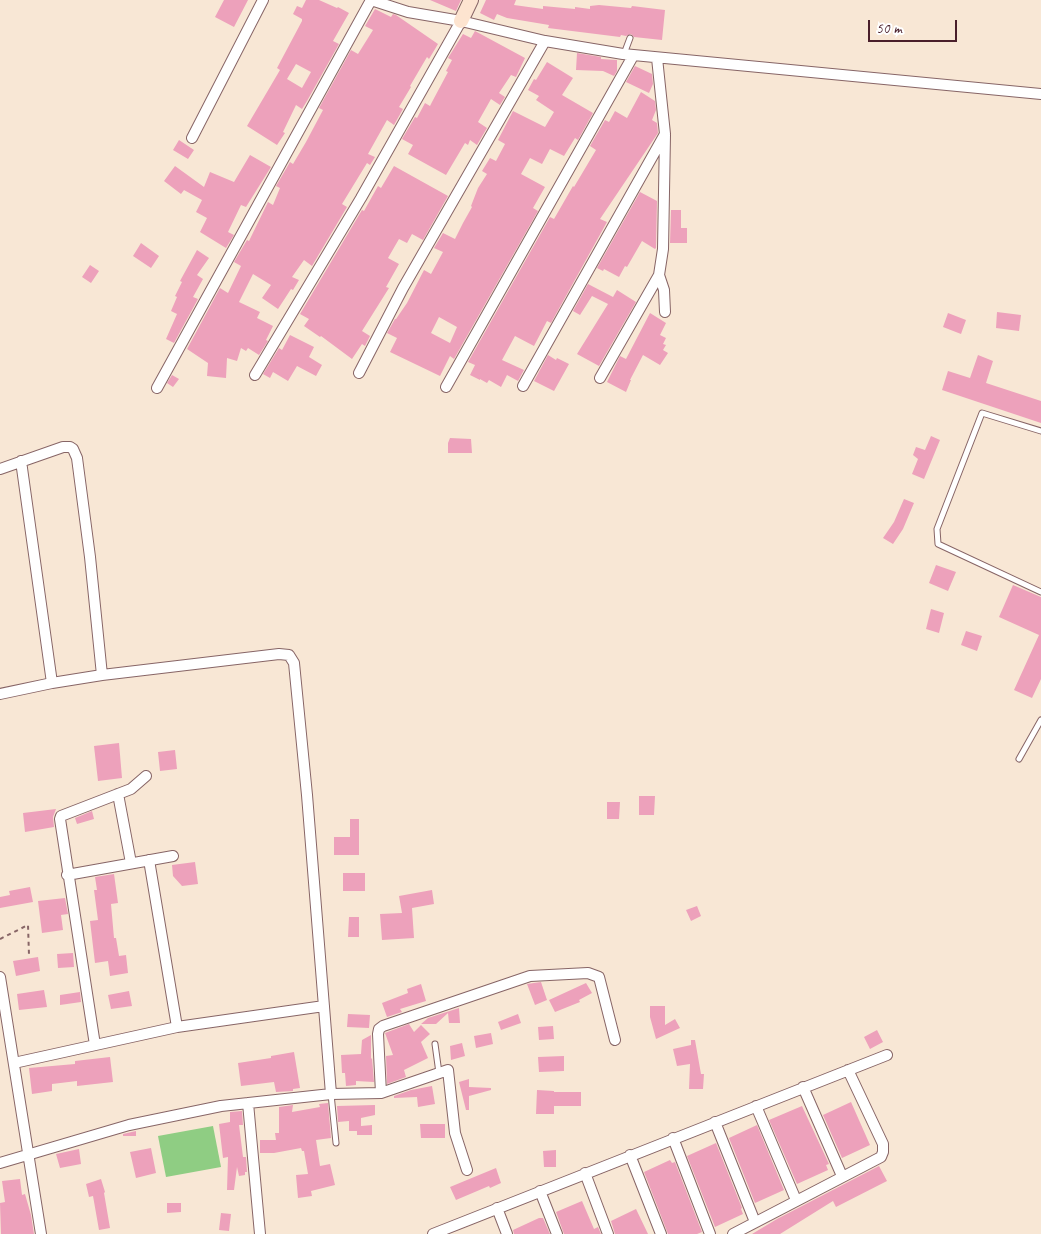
<!DOCTYPE html>
<style>
body{margin:0}
#map{position:relative;width:1041px;height:1234px;overflow:hidden;background:#f8e7d5;font-family:Caveat,sans-serif}
canvas{display:block}
.scale{position:absolute;left:868px;top:20px;width:89px;height:22px;box-sizing:border-box;border:2px solid #4a1f2b;border-top:0;padding-left:6px;font-size:15px;line-height:18px;white-space:nowrap;color:#4a1f2b;-webkit-text-stroke:4px #fff;paint-order:stroke}
</style>
<div id="map">
<canvas width="1041" height="1234"></canvas>
<div class="scale">50 m</div>
</div>
<script>
const c = document.querySelector('canvas').getContext('2d');
c.lineJoin = 'round';
function fillPath(path, color) {
  c.fillStyle = color;
  c.fill(path, 'evenodd');
}
function trace(path, color, width, dash) {
  c.strokeStyle = color;
  c.lineWidth = width;
  c.lineCap = dash ? 'butt' : 'round';
  c.setLineDash(dash || []);
  c.stroke(path);
}
fillPath(new Path2D(`
 M 213,1126 L 221,1167 L 166,1177 L 158,1136 Z`), '#8fcd83');
fillPath(new Path2D(`
 M 224,0 L 248,0 L 234,27 L 215,17 Z
 M 306,0 L 319,0 L 337,8 L 338,7 L 349,13 L 333,41 L 339,44 L 307,101 L 302,109 L 296,105 L 283,132 L 285,133 L 277,145 L 247,126 L 280,70 L 277,68 L 302,21 L 302,19 L 293,14 L 297,6 L 302,8 ZM 296,64 L 311,72 L 302,88 L 287,79 Z
 M 430,0 L 461,0 L 456,11 Z
 M 486,0 L 516,0 L 514,5 L 543,9 L 543,6 L 575,9 L 575,7 L 590,9 L 590,6 L 599,5 L 631,8 L 632,6 L 665,10 L 662,40 L 634,37 L 631,34 L 626,36 L 621,35 L 620,37 L 548,28 L 549,25 L 507,18 L 497,14 L 494,20 L 480,13 Z
 M 375,9 L 391,17 L 393,14 L 396,15 L 438,44 L 429,59 L 427,57 L 410,86 L 411,87 L 399,107 L 403,109 L 394,125 L 387,120 L 368,154 L 375,157 L 370,165 L 367,163 L 342,204 L 347,207 L 312,266 L 304,260 L 292,277 L 299,280 L 293,290 L 291,289 L 278,309 L 262,298 L 271,285 L 253,274 L 239,302 L 260,312 L 257,318 L 273,326 L 266,340 L 268,341 L 259,355 L 248,348 L 246,351 L 241,348 L 237,361 L 227,358 L 226,378 L 207,376 L 208,363 L 187,349 L 220,288 L 228,293 L 241,266 L 234,262 L 247,240 L 249,241 L 268,202 L 273,205 L 280,188 L 276,186 L 290,162 L 293,164 L 306,142 L 323,110 L 319,108 L 351,50 L 358,54 L 373,30 L 365,26 Z
 M 475,31 L 525,58 L 516,77 L 511,75 L 499,93 L 505,97 L 500,105 L 491,99 L 478,122 L 487,128 L 477,145 L 470,140 L 468,145 L 465,143 L 446,175 L 408,154 L 413,145 L 402,139 L 415,117 L 417,118 L 425,103 L 430,106 L 432,102 L 448,72 L 446,71 L 452,60 L 448,58 L 463,34 L 471,38 Z
 M 577,53 L 601,57 L 601,59 L 617,60 L 617,71 L 614,76 L 603,71 L 576,70 Z
 M 547,62 L 573,78 L 562,95 L 593,113 L 578,140 L 575,138 L 564,156 L 550,149 L 542,164 L 530,158 L 521,174 L 545,187 L 533,208 L 538,211 L 454,359 L 450,356 L 440,376 L 390,352 L 397,338 L 387,333 L 395,319 L 396,319 L 407,303 L 424,270 L 431,274 L 443,252 L 434,248 L 443,233 L 455,239 L 463,223 L 472,207 L 471,206 L 478,188 L 487,174 L 482,171 L 490,158 L 496,161 L 505,144 L 498,140 L 513,111 L 545,127 L 554,112 L 536,100 L 539,96 L 528,90 L 534,79 L 536,80 ZM 439,317 L 457,327 L 450,343 L 431,333 Z
 M 635,66 L 652,74 L 653,84 L 649,93 L 626,82 Z
 M 641,92 L 655,101 L 656,110 L 652,120 L 657,123 L 658,133 L 600,219 L 607,222 L 551,323 L 547,321 L 534,346 L 515,336 L 502,360 L 524,370 L 518,381 L 507,375 L 501,387 L 489,380 L 487,383 L 480,379 L 480,380 L 470,375 L 475,365 L 468,362 L 550,217 L 554,219 L 573,186 L 574,187 L 596,150 L 590,146 L 605,120 L 609,122 L 615,111 L 627,118 Z
 M 179,140 L 194,150 L 188,159 L 173,150 Z
 M 250,155 L 271,167 L 246,207 L 241,205 L 228,232 L 234,235 L 226,248 L 200,232 L 207,218 L 196,212 L 202,200 L 184,190 L 181,194 L 164,181 L 175,166 L 204,187 L 210,172 L 234,182 Z
 M 394,166 L 448,196 L 423,240 L 412,234 L 407,243 L 399,239 L 388,258 L 399,264 L 386,287 L 389,288 L 362,331 L 370,336 L 365,346 L 362,344 L 352,359 L 321,336 L 320,337 L 304,326 L 309,319 L 300,314 L 359,215 L 362,210 L 364,211 L 378,186 L 381,188 Z
 M 640,192 L 657,201 L 656,248 L 655,249 L 642,241 L 627,267 L 625,266 L 619,277 L 604,269 L 603,271 L 597,268 Z
 M 671,210 L 681,210 L 681,228 L 687,228 L 687,243 L 670,243 Z
 M 141,243 L 159,256 L 151,268 L 133,256 Z
 M 197,250 L 209,258 L 197,275 L 203,279 L 193,297 L 198,299 L 174,343 L 166,339 L 177,314 L 171,311 L 177,297 L 175,296 L 182,282 L 180,281 Z
 M 90,265 L 99,271 L 91,283 L 82,277 Z
 M 588,284 L 613,297 L 617,290 L 636,302 L 599,366 L 577,354 L 608,304 L 592,296 L 580,315 L 573,311 Z
 M 997,312 L 1021,315 L 1019,331 L 996,328 Z
 M 650,313 L 666,323 L 660,335 L 666,338 L 663,344 L 666,345 L 663,350 L 668,353 L 660,365 L 643,355 L 630,380 L 631,380 L 626,392 L 607,382 L 620,356 L 626,359 Z
 M 948,313 L 966,320 L 961,334 L 943,327 Z
 M 290,335 L 314,347 L 309,357 L 322,365 L 316,376 L 297,366 L 288,381 L 273,372 L 270,378 L 263,374 L 279,348 L 282,350 Z
 M 548,355 L 556,360 L 557,358 L 569,364 L 554,391 L 534,381 Z
 M 978,355 L 993,361 L 986,383 L 1041,401 L 1041,423 L 942,390 L 948,371 L 970,378 Z
 M 172,375 L 179,379 L 173,387 L 167,383 Z
 M 931,436 L 940,440 L 924,479 L 912,474 L 918,459 L 913,455 L 916,447 L 925,450 Z
 M 450,438 L 471,439 L 472,453 L 448,453 L 448,443 Z
 M 904,499 L 914,503 L 903,529 L 893,544 L 883,538 L 894,522 Z
 M 936,565 L 956,572 L 948,591 L 929,583 Z
 M 1013,585 L 1041,597 L 1041,679 L 1032,698 L 1014,690 L 1039,635 L 999,617 Z
 M 931,609 L 944,613 L 939,633 L 926,629 Z
 M 966,631 L 982,636 L 977,651 L 961,645 Z
 M 119,743 L 122,778 L 98,781 L 94,746 Z
 M 175,750 L 177,769 L 160,771 L 158,752 Z
 M 639,796 L 655,796 L 654,815 L 639,815 Z
 M 607,802 L 620,802 L 619,819 L 607,819 Z
 M 56,809 L 53,817 L 54,827 L 25,832 L 23,813 Z
 M 92,811 L 94,819 L 77,824 L 75,818 Z
 M 350,819 L 359,819 L 359,855 L 334,855 L 334,837 L 350,837 Z
 M 195,862 L 198,884 L 182,886 L 173,876 L 172,865 Z
 M 343,873 L 365,873 L 365,891 L 343,891 Z
 M 114,874 L 118,903 L 111,904 L 114,938 L 116,938 L 119,956 L 126,955 L 128,973 L 110,976 L 108,961 L 95,963 L 90,921 L 98,920 L 94,890 L 97,890 L 95,877 Z
 M 30,887 L 33,902 L 0,908 L 0,897 L 10,895 L 9,891 Z
 M 432,890 L 434,904 L 412,908 L 414,938 L 382,940 L 380,914 L 402,913 L 399,896 Z
 M 65,898 L 68,914 L 61,915 L 63,930 L 42,933 L 38,901 Z
 M 697,906 L 701,916 L 691,921 L 686,910 Z
 M 349,917 L 359,917 L 359,937 L 348,937 Z
 M 73,953 L 74,967 L 58,968 L 57,954 Z
 M 38,957 L 40,971 L 16,976 L 13,961 Z
 M 541,982 L 547,1000 L 535,1005 L 527,984 Z
 M 586,983 L 592,993 L 579,1000 L 580,1002 L 555,1012 L 549,1000 Z
 M 421,984 L 426,1001 L 400,1009 L 402,1012 L 387,1017 L 382,1003 L 408,993 L 407,989 Z
 M 44,990 L 47,1007 L 19,1010 L 17,994 Z
 M 129,991 L 132,1006 L 111,1009 L 108,995 Z
 M 80,992 L 81,1002 L 60,1005 L 60,995 Z
 M 650,1006 L 665,1006 L 665,1025 L 675,1019 L 680,1028 L 656,1039 L 650,1017 Z
 M 459,1008 L 460,1023 L 449,1023 L 448,1013 L 436,1024 L 421,1024 L 428,1018 Z
 M 348,1014 L 370,1015 L 369,1028 L 347,1027 Z
 M 518,1014 L 521,1023 L 501,1030 L 498,1022 Z
 M 409,1024 L 414,1032 L 421,1025 L 430,1034 L 421,1042 L 428,1058 L 404,1070 L 406,1077 L 387,1084 L 386,1056 L 393,1055 L 385,1033 Z
 M 553,1026 L 554,1039 L 539,1040 L 538,1027 Z
 M 877,1030 L 883,1042 L 870,1049 L 864,1037 Z
 M 491,1033 L 493,1044 L 476,1048 L 474,1036 Z
 M 371,1035 L 371,1059 L 372,1058 L 374,1082 L 356,1081 L 356,1085 L 346,1086 L 345,1073 L 342,1073 L 341,1055 L 361,1054 L 362,1040 Z
 M 691,1040 L 695,1040 L 701,1074 L 704,1074 L 703,1089 L 689,1089 L 690,1064 L 677,1066 L 673,1049 L 691,1045 Z
 M 462,1043 L 465,1056 L 451,1060 L 450,1046 Z
 M 294,1052 L 300,1088 L 293,1089 L 293,1091 L 276,1092 L 274,1082 L 241,1086 L 238,1063 L 271,1058 L 271,1056 Z
 M 564,1056 L 564,1071 L 539,1072 L 538,1057 Z
 M 110,1057 L 113,1082 L 77,1086 L 77,1081 L 52,1084 L 52,1091 L 32,1094 L 29,1068 L 75,1064 L 75,1061 Z
 M 469,1079 L 469,1087 L 491,1088 L 491,1090 L 469,1096 L 469,1110 L 466,1110 L 459,1082 Z
 M 432,1086 L 435,1104 L 418,1107 L 417,1097 L 394,1098 L 394,1096 L 411,1090 Z
 M 537,1090 L 554,1091 L 554,1092 L 581,1092 L 581,1106 L 554,1106 L 554,1114 L 536,1114 Z
 M 851,1102 L 870,1145 L 842,1158 L 823,1115 Z
 M 328,1103 L 331,1138 L 316,1140 L 320,1166 L 330,1164 L 335,1185 L 311,1191 L 312,1196 L 298,1198 L 296,1175 L 308,1174 L 304,1151 L 302,1151 L 301,1148 L 274,1153 L 260,1153 L 260,1140 L 276,1140 L 275,1133 L 279,1133 L 279,1107 L 293,1105 L 292,1112 L 320,1107 L 319,1104 Z
 M 375,1105 L 375,1115 L 361,1118 L 361,1126 L 372,1125 L 372,1135 L 357,1135 L 357,1131 L 349,1131 L 349,1121 L 338,1122 L 337,1106 Z
 M 802,1106 L 829,1164 L 826,1165 L 828,1170 L 797,1184 L 769,1120 Z
 M 242,1111 L 243,1125 L 239,1125 L 243,1157 L 246,1157 L 247,1172 L 245,1172 L 245,1175 L 239,1176 L 237,1167 L 234,1190 L 227,1190 L 228,1157 L 223,1158 L 219,1124 L 230,1122 L 230,1112 Z
 M 420,1124 L 445,1124 L 445,1138 L 421,1138 Z
 M 757,1125 L 784,1190 L 755,1203 L 729,1138 Z
 M 136,1131 L 136,1136 L 123,1136 L 123,1134 Z
 M 716,1143 L 742,1208 L 741,1209 L 743,1214 L 715,1227 L 687,1156 Z
 M 151,1148 L 156,1173 L 136,1178 L 130,1152 Z
 M 79,1149 L 81,1164 L 60,1168 L 56,1154 Z
 M 556,1150 L 556,1167 L 544,1167 L 543,1151 Z
 M 670,1160 L 672,1163 L 675,1162 L 702,1232 L 697,1234 L 668,1234 L 644,1172 Z
 M 879,1166 L 887,1181 L 836,1207 L 833,1201 L 780,1234 L 752,1234 L 777,1219 Z
 M 496,1168 L 501,1183 L 490,1188 L 489,1186 L 456,1200 L 450,1187 Z
 M 20,1179 L 22,1195 L 25,1194 L 31,1215 L 34,1234 L 1,1234 L 0,1203 L 5,1202 L 2,1181 Z
 M 101,1179 L 105,1192 L 104,1193 L 110,1228 L 99,1230 L 93,1196 L 89,1197 L 86,1184 Z
 M 582,1201 L 594,1229 L 598,1227 L 601,1234 L 564,1234 L 556,1212 Z
 M 167,1203 L 181,1203 L 181,1212 L 167,1213 Z
 M 636,1209 L 648,1234 L 615,1234 L 611,1221 Z
 M 221,1213 L 231,1214 L 229,1231 L 219,1230 Z
 M 539,1218 L 543,1218 L 550,1234 L 514,1234 L 513,1230 Z`), '#eda1bb');
const lane = new Path2D(`
 M 624,54 L 630,38
 M 1041,431 L 982,413 L 937,529 L 938,544 L 1041,592
 M 1019,759 L 1041,720
 M 435,1044 L 439,1073
 M 331,1094 L 336,1143`);
const street = new Path2D(`
 M 192,138 L 263,0
 M 659,275 L 664,290 L 665,312
 M 359,373 L 403,288 L 545,41
 M 255,375 L 361,198 L 461,21
 M 600,378 L 659,275 L 663,249 L 665,135
 M 523,386 L 665,134 L 657,58
 M 446,387 L 633,56
 M 157,388 L 371,0 L 408,12 L 461,21 L 545,41 L 623,54 L 1041,94
 M 21,461 L 52,683
 M 0,469 L 63,447 L 70,447 L 73,449 L 77,458 L 90,557 L 102,675 L 52,683 L 0,694
 M 118,794 L 131,863
 M 67,875 L 173,856
 M 0,977 L 41,1234
 M 177,1027 L 324,1006
 M 95,1045 L 60,819 L 61,816 L 131,789 L 146,776
 M 14,1063 L 177,1027 L 149,860
 M 803,1087 L 842,1176
 M 381,1093 L 378,1034 L 379,1029 L 383,1026 L 530,976 L 588,973 L 599,977 L 615,1040
 M 331,1094 L 381,1093 L 448,1070 L 455,1133 L 467,1170
 M 248,1103 L 260,1234
 M 756,1106 L 796,1200
 M 715,1122 L 755,1222
 M 673,1138 L 710,1234
 M 630,1155 L 661,1234
 M 0,1163 L 129,1125 L 221,1106 L 331,1094 L 307,795 L 294,663 L 289,655 L 279,654 L 102,675
 M 585,1173 L 608,1234
 M 540,1191 L 557,1234
 M 497,1208 L 507,1234
 M 433,1234 L 887,1055
 M 733,1234 L 881,1157 L 883,1152 L 883,1144 L 848,1070`);
const secondary = new Path2D(`
 M 461,21 L 471,0`);
trace(lane, '#876566', 7);
trace(street, '#876566', 12);
trace(secondary, '#876566', 16);
trace(new Path2D(`
 M 0,939 L 28,925 L 29,955`), '#876566', 2, [4, 4]);
trace(lane, '#fff', 5);
trace(street, '#fff', 10);
trace(secondary, '#fde4d0', 14);
</script>
